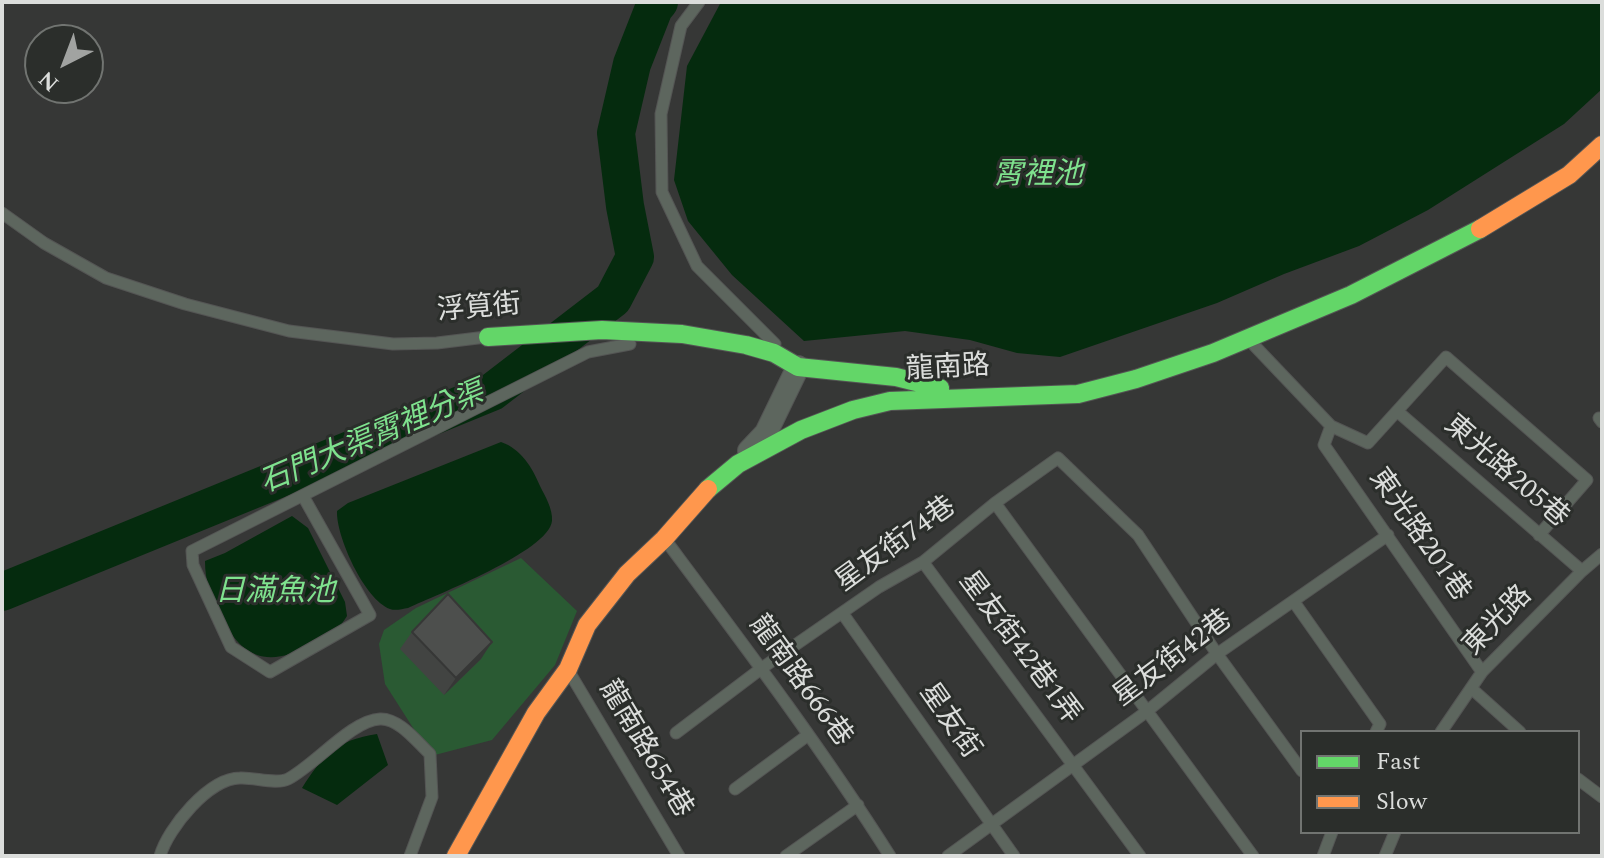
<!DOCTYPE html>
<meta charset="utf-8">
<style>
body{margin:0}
#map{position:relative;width:1604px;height:858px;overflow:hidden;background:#363736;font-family:Spectral,serif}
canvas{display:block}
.frame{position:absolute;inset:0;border:4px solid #dbdddb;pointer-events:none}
.legend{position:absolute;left:1300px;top:730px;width:280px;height:104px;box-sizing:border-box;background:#2b2e2b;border:2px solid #717471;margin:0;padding:10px 14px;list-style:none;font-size:24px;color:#dbdddb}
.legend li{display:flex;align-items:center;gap:16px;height:40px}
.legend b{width:40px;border:2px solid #717471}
.north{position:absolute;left:24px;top:24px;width:80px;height:80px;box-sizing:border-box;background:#2b2e2b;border:2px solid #717471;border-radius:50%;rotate:222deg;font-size:22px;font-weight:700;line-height:32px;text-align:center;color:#dbdddb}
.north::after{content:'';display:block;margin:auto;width:28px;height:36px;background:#a1a3a1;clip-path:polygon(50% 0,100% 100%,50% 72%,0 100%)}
</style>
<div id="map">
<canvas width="1604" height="858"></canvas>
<div class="frame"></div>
<ul class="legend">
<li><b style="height:10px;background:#63d668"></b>Fast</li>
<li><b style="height:10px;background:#ff974d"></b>Slow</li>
</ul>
<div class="north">N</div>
</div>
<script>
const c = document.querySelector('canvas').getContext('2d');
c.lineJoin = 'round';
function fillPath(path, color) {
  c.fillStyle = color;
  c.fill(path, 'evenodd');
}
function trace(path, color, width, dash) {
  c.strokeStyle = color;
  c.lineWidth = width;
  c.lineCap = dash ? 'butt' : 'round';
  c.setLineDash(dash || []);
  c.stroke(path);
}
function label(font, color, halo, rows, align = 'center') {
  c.font = font + ' Spectral,"Noto Sans TC",serif';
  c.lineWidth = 6;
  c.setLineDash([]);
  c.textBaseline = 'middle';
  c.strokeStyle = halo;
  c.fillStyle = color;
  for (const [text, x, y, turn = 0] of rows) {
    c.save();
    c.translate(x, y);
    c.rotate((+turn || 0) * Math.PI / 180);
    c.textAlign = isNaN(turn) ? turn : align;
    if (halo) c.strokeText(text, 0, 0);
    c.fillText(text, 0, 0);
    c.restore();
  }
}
fillPath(new Path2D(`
 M 521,558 L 577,611 L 555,665 L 492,740 L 431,756 L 385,684 L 379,644 L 384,630 L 416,608 Z`), '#2a5a33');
fillPath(new Path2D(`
 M 721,2 L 1602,2 L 1602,89 L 1564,124 L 1428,210 L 1359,246 L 1284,274 L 1217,303 L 1060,357 L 1017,353 L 970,340 L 905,331 L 804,341 L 732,275 L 688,221 L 674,180 L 687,66 Z
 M 501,442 C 521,449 532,467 540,486 C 545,496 553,509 552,521 C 549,551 436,595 408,608 C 402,609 395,611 390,609 C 364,599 336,536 337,511 L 348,503 Z
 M 292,516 L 308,528 L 345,602 L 347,616 C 339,630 329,635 314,643 C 270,668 242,661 220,614 C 211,594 205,583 205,561 L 225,553 Z
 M 377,734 L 388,765 L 337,805 L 302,788 C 323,755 337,740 377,734 Z`), '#052b0e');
trace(new Path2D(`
 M 2,592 L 492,392 L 613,299 L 635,257 L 625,206 L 616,133 L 632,64 L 654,8 L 659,2`), '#052b0e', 38);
const lane = new Path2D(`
 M 699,2 L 681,26 L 661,114 L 662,192 L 697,266 L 775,344
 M 2,213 L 44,243 L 106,278 L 185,304 L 289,331 L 393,344 L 437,343 L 486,337
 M 1251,342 L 1331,426 L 1368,443 L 1446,357 L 1587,480 L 1539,535
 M 1397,411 L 1582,571
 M 1599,418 L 1602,422
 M 1331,426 L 1324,445 L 1482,672
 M 303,496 L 370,615 L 270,672 L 231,647 L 193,565 L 192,551 L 588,352 L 630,344
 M 995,503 L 1253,856
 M 667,542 C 744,645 821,747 890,856
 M 923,562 L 1140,856
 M 1294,602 L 1380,724 L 1376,732
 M 843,614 L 1014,856
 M 571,675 L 679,856
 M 1471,688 L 1520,732
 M 1441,732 L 1482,672 L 1582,571 L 1602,554
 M 676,733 L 762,668 L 879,587 L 923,562 L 995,503 L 1058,458 L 1138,535 L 1217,654 L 1302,771
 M 1578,779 L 1602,797
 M 735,789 L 808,735
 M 160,856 C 168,828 209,778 240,778 C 254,777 276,785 288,779 C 315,765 352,720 380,719 C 399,718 417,742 430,754 L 432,797 L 410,856
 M 786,856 L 858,805
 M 948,856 L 1146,712 L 1217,654 L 1388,535
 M 1323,856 L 1332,832
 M 1385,856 L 1395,832`);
const street = new Path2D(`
 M 749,451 L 766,433 L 798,367`);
const fast = new Path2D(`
 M 488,337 L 602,330 L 682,334 L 746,345 L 774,353 L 798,367 L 896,377 L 940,388
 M 708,489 L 738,464 L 801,430 L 853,410 L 890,401 L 1078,394 L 1136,379 L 1213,353 L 1351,295 L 1480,229`);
const slow = new Path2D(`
 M 1480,229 L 1569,175 L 1602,145
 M 456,856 L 536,713 L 568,669 L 587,625 L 627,574 L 664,539 L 708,489`);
trace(lane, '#545554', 13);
trace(street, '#545554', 24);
trace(fast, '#545554', 20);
trace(slow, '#545554', 20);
trace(lane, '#5d665e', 11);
trace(street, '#5d665e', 22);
trace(fast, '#63d668', 18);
trace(slow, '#ff974d', 18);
fillPath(new Path2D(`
 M 412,632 L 481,659 L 444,695 L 400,649 Z`), '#424442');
fillPath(new Path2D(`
 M 492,642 L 481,659 L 444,695 L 456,678 Z`), '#363736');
const building = new Path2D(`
 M 448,594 L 492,642 L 456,678 L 412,632 Z`);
fillPath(building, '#4d4f4d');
trace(building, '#363736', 2);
label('28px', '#dbdddb', '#2b2e2b', [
 ["浮筧街",479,310,-5],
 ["龍南路",948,370,-3],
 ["東光路205巷",1505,473,41],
 ["東光路201巷",1418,536,55],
 ["星友街74巷",897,546,-36],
 ["東光路",1499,622,-46],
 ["星友街42巷1弄",1018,649,53],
 ["星友街42巷",1174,660,-37],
 ["龍南路666巷",799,682,54],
 ["星友街",948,722,55],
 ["龍南路654巷",644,750,59]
]);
label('italic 30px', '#7fe28e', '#2b2e2b', [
 ["霄裡池",1038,177],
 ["石門大渠霄裡分渠",373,440,-23],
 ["日滿魚池",275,594]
]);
</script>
